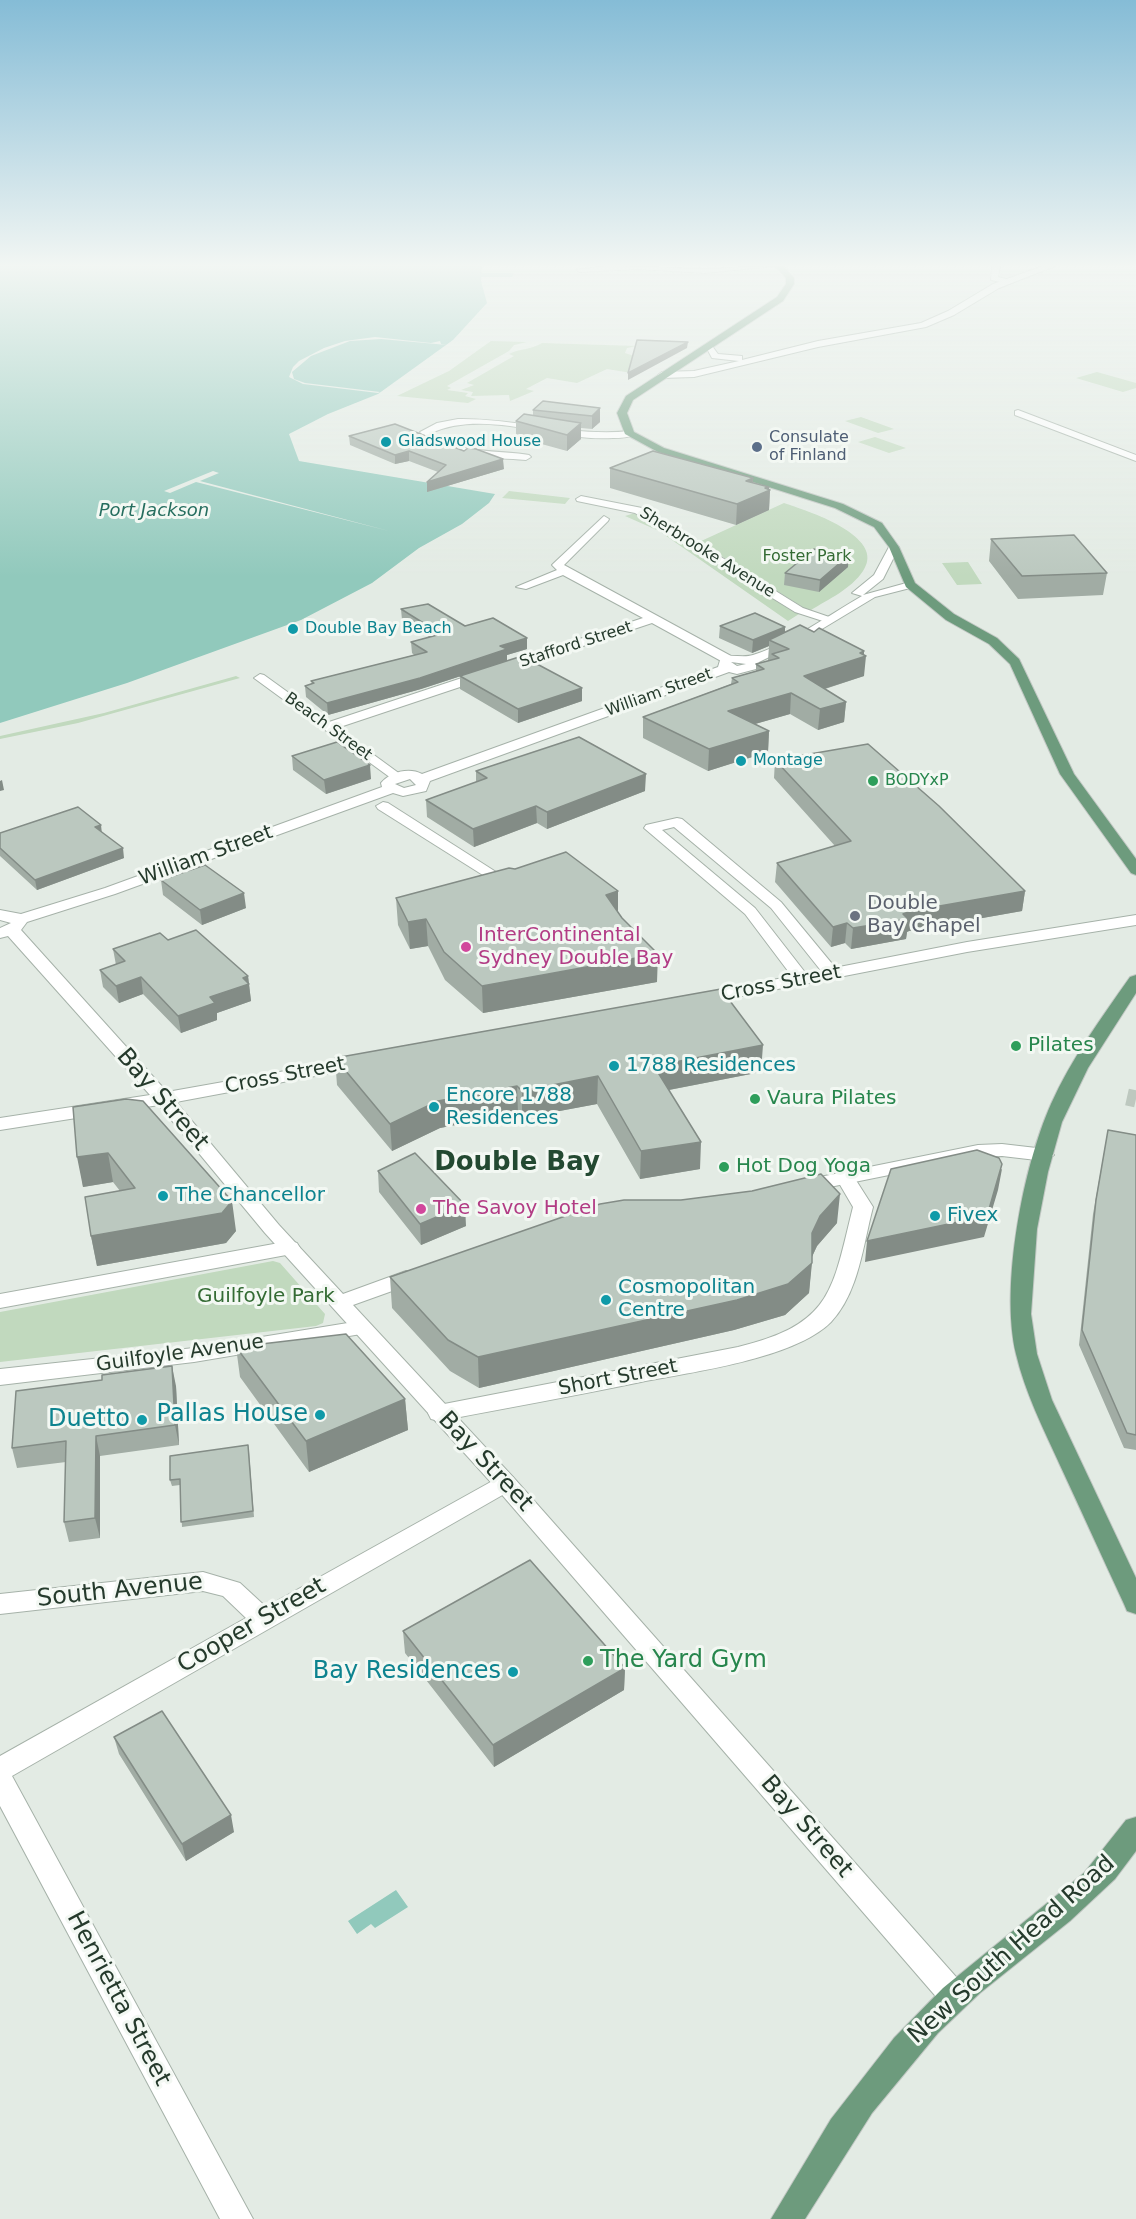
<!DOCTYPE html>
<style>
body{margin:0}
canvas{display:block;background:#e3ebe4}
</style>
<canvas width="1136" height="2219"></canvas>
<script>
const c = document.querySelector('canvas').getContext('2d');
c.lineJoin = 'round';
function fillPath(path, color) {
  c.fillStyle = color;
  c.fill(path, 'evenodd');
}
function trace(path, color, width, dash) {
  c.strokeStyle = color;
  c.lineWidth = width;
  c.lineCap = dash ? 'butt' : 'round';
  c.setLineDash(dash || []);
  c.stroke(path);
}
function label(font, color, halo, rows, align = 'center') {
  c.font = font + ' "DejaVu Sans",sans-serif';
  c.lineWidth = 6;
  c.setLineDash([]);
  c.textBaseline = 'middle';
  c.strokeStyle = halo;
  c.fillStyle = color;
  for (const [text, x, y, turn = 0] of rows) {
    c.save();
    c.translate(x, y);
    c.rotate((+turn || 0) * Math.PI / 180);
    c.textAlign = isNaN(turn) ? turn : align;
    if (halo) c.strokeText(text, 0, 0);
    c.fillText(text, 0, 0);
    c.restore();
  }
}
fillPath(new Path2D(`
 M 491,341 L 527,342 L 514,345 L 509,351 L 447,386 L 451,388 L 447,390 L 468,393 L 465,396 L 476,399 L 468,403 L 397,396 L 449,371 Z
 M 542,343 L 636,346 L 627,348 L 625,353 L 634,356 L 638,374 L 607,369 L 577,383 L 547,378 L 526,389 L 534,391 L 510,401 L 509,395 L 471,396 L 473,392 L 461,390 L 474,385 L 467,383 L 514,356 L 509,354 C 521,348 531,350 542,343 Z
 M 1097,372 L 1136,383 L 1136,388 L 1123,392 L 1076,378 Z
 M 861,417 L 894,429 L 878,433 L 845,421 Z
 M 875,437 L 906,448 L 889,453 L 858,442 Z
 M 509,491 L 570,498 L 565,504 L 502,498 Z
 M 784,503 C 805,510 888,536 863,571 C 851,589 829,599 811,610 L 804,608 L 699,542 Z
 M 635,513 L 799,614 L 788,621 L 659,531 L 625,516 Z
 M 968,562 L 982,584 L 957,585 L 942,563 Z
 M 236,676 L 240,678 L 78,723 L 0,739 L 0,736 L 104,713 Z
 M 273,1261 L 280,1263 L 325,1314 L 323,1323 L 316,1326 L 0,1362 L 0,1312 Z`), '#c1d9be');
fillPath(new Path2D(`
 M 0,266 L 482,266 L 481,281 L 487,303 L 453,340 L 378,394 L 328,414 L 289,434 L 299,461 L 495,494 L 489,503 L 462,524 L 419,548 L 372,583 L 301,620 L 127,683 L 0,723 Z
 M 396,1890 L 408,1907 L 375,1928 L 371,1924 L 357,1934 L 348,1921 Z`), '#91c9bc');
fillPath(new Path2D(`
 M 375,337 L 431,343 L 440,341 L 441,344 L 447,345 L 381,339 L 350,341 L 311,356 L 292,372 L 294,379 L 305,383 L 380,392 L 378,393 L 303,384 L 289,377 L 293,367 L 299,361 L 324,348 L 345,341 Z
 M 213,471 L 219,473 L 200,481 L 389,531 L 196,482 L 170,493 L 164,491 Z`), '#e3ebe4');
trace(new Path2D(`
 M 481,275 L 511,275`), '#91c9bc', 4);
trace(new Path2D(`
 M 1127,1097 L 1136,1099`), '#bdc8bf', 17, [17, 9]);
const pedestrian = new Path2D(`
 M 383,802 L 388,803 L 518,886 L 515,889 L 505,889 L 378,809 L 376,806 Z`);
const minor = new Path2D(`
 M 608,266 L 705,269 L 774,266 L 705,273 L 638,269 L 580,272 L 576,270 Z
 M 992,266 L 1000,266 L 998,277 L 1010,280 L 1010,284 L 991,280 Z
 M 1018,410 L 1136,455 L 1136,461 L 1015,415 L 1015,411 Z
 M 458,419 C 516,418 572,437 630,431 L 635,434 C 629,438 620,438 613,438 C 554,442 487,408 431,433 C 449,454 504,450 529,455 L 531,457 L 526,460 C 494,457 441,460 420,432 L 437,423 Z
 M 581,496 L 642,508 L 803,608 L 835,619 L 829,623 L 795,612 L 635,513 L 577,501 L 576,499 Z
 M 604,516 L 609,519 L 608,521 L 564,565 L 731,656 L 731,662 L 723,662 L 652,623 L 337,728 L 400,774 L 400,780 L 395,781 L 254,678 L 260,674 L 264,675 L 329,722 L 643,618 L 563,575 L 526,589 L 516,587 L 557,570 L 552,565 L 554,563 Z
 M 677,818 L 682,819 L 781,902 L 838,971 L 840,974 L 838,977 L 826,977 L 771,908 L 674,827 L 662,830 L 755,908 L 811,980 L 809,983 L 797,983 L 745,914 L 644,828 L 646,825 Z
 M 845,1172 L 852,1174 L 873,1207 C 863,1245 859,1292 831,1322 C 794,1359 692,1372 641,1382 C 574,1396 506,1408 439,1421 L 431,1419 L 428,1413 L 431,1407 L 439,1405 L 738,1347 C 832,1324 832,1292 853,1207 L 836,1178 Z
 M 290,1241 L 297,1243 L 300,1248 L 297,1253 L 0,1308 L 0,1294 Z
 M 360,1321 L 367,1323 L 370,1328 L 367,1333 L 194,1362 L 0,1385 L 0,1369 L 194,1348 Z
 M 505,1474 L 513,1477 L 516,1483 L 513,1489 L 12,1776 L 253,2219 L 220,2219 L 0,1806 L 0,1756 L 246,1618 L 223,1596 L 203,1591 L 0,1614 L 0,1594 L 203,1572 L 240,1583 L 266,1607 Z`);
const tertiary = new Path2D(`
 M 1043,266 L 1055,266 L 999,288 L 954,315 L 926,327 L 818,347 L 694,377 L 662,378 L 658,375 L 662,372 L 694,371 L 739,361 L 712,358 L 705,345 L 709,342 L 718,354 L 742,356 L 742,360 L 818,341 L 921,323 L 948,311 L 993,284 Z
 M 894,544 L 899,547 L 883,579 L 863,595 L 910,582 L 914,583 L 914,587 L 875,597 L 802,641 L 759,662 L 756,669 L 737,674 L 729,672 L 430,781 L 426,791 L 403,796 L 393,793 L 115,894 L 27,922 L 21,930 L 167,1092 L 358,1058 L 364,1059 L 367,1063 L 364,1067 L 358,1068 L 176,1102 L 279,1225 L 343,1294 L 406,1271 L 420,1271 L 423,1276 L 420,1281 L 353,1305 L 513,1477 L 965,1987 L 970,1997 L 965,2007 L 955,2011 L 945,2007 L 497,1489 L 265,1233 L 159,1105 L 0,1130 L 0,1118 L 150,1095 L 8,936 L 0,938 L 0,928 L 11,923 L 0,920 L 0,910 L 21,914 L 105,888 L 382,787 L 381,783 C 390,772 409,767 422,774 L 718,667 L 721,657 C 731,654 744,658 753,655 C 789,644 829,615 862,596 L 852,593 L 874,575 L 889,547 ZM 731,662 L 746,664 L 737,666 ZM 410,779 L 416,785 L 404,788 L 395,784 Z
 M 1136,915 L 1136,925 L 967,952 L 701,1004 L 693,999 L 701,994 L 967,942 Z
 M 1002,1144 L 1045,1149 L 1054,1155 L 1045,1161 L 1002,1156 L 978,1157 L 805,1192 L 798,1190 L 796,1186 L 798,1182 L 805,1180 L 978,1145 Z`);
const primary = new Path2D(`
 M 775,266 L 783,266 L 794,278 L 794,284 L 783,301 L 633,400 L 627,413 L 634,432 L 664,448 L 843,504 L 882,523 L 899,547 L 915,583 L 954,614 L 997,638 L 1019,659 L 1074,774 L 1136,859 L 1136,875 L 1131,873 L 1060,774 L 1010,664 L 989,644 L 946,620 L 906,587 L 889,547 L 874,527 L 835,508 L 658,452 L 625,434 L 617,413 L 626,396 L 777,297 L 786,284 L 786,278 Z
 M 1136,975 L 1136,993 L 1088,1068 L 1062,1122 L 1048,1172 L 1037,1229 L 1031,1314 L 1037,1354 L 1052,1400 L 1136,1578 L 1136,1614 L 1127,1611 L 1124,1604 C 1102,1557 1081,1510 1059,1463 C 1043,1428 1025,1392 1016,1354 C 1000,1286 1023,1167 1051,1104 C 1071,1059 1102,1017 1130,977 Z
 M 1136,1817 L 1136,1851 L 1115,1879 L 1070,1921 L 980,1993 L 938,2033 L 872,2113 L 805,2219 L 771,2219 L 831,2119 L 894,2038 L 943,1988 L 1084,1873 L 1126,1820 Z`);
trace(pedestrian, '#a6b2a9', 2);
trace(minor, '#a6b2a9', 2);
trace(tertiary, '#a6b2a9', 2);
trace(primary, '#c2c8c4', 2);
fillPath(pedestrian, '#fff');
fillPath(minor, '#fff');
fillPath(tertiary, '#fff');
fillPath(primary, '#6d9b7d');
fillPath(new Path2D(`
 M 600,408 L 600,422 L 592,429 L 581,428 L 581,439 L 567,451 L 516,437 L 516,421 L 533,416 L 533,410 Z
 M 349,436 L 464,451 L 504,469 L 427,492 L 438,472 L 409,461 L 395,464 L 350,445 Z
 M 610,468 L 753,478 L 753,483 L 770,490 L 769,510 L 736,525 L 610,488 Z
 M 991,539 L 1107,573 L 1103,595 L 1018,599 L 989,561 Z
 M 848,567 L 819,592 L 784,585 L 785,573 Z
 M 401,609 L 465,626 L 527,638 L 527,649 L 507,655 L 507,661 L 421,689 L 328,715 L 306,697 L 305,686 L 312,684 L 311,681 L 414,655 L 412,653 L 411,642 L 429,637 L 402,620 Z
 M 720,626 L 785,633 L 814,632 L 864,651 L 864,676 L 825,689 L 846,702 L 844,722 L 818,730 L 790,714 L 755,724 L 769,731 L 768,752 L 708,771 L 643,738 L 643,717 L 731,684 L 732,678 L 756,671 L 756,664 L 769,661 L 768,660 L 769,646 L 752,653 L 719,638 Z
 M 460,676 L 582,701 L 518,723 L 460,689 Z
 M 292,756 L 371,779 L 326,794 L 293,770 Z
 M 775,760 L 1025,891 L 1022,911 L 909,931 L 907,932 L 906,939 L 851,949 L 845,943 L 831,947 L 775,882 L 777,863 L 835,846 L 774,778 Z
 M 476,771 L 645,791 L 547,829 L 537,823 L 474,847 L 427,817 L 426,800 L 476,782 Z
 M 0,833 L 124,858 L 37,890 L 0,856 Z
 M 161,880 L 246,908 L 202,925 L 163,895 Z
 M 618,891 L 618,913 L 657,982 L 483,1013 L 445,980 L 428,946 L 410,949 L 398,925 L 396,898 Z
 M 168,940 L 248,976 L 251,1001 L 217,1013 L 217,1020 L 181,1033 L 143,994 L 119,1003 L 103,987 L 100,970 L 116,965 L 113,949 Z
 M 335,1058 L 761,1072 L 669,1090 L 700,1169 L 640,1179 L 597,1104 L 522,1118 L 518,1113 L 440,1128 L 392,1151 L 337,1085 Z
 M 73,1107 L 236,1231 L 226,1243 L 97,1266 L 91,1236 L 120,1191 L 113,1182 L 83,1187 Z
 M 1108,1130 L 1136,1135 L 1136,1450 L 1124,1448 L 1079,1345 L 1093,1214 Z
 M 378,1171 L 466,1226 L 421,1245 L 379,1192 Z
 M 837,1223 L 817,1246 L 812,1257 L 809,1293 L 785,1315 L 734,1330 L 479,1388 L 450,1371 L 392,1308 L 390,1277 Z
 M 236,1347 L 405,1399 L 408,1430 L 309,1472 L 240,1377 Z
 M 176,1386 L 179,1445 L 100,1456 L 100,1538 L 69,1542 L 64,1522 L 66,1462 L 17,1468 L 12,1448 Z
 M 249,1451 L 254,1517 L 182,1527 L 180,1485 L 172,1486 L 170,1480 Z
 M 403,1631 L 625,1668 L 624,1690 L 494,1767 L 405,1653 Z
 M 114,1737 L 234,1832 L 186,1861 L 119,1754 Z`), '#a1aca4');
fillPath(new Path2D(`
 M 688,342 L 687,348 L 628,380 L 628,373 Z
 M 600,408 L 600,422 L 592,429 L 592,416 Z
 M 581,423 L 581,439 L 567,451 L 567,435 Z
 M 409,451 L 409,461 L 395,464 L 395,455 Z
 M 503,459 L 504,469 L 427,492 L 427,482 Z
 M 753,478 L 752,497 L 769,487 L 769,490 L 770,490 L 769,510 L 736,525 L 737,504 L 746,481 Z
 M 849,555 L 848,567 L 819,592 L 820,580 Z
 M 785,627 L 785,639 L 769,640 L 769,646 L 752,653 L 753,640 Z
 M 527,638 L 527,649 L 507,655 L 507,661 L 421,689 L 328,715 L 327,703 L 500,646 Z
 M 864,651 L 864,657 L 866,656 L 864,676 L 802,696 L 804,676 Z
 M 582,688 L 582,701 L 518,723 L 518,709 Z
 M 791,693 L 790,714 L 727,732 L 728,711 Z
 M 846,702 L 844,722 L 818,730 L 820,709 Z
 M 769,731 L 768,752 L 708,771 L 709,749 Z
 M 370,765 L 371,779 L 326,794 L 324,780 Z
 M 646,774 L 645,791 L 547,829 L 547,812 Z
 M 2,780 L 4,790 L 0,791 L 0,781 Z
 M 536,806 L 537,823 L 474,847 L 473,829 Z
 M 101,825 L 102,834 L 95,827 Z
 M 123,848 L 124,858 L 37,890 L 35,880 Z
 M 618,891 L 618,918 L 606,895 Z
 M 1025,891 L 1022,911 L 909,931 L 907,932 L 906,939 L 851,949 L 853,928 L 911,911 Z
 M 244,893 L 246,908 L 202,925 L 200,910 Z
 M 426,919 L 428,946 L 410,949 L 408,922 Z
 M 847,923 L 845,943 L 831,947 L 833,927 Z
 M 658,954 L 657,982 L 483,1013 L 482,986 Z
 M 248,976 L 251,1001 L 217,1013 L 217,1020 L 181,1033 L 178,1016 L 243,978 Z
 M 141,977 L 143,994 L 119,1003 L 116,986 Z
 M 763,1045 L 761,1072 L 653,1093 L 654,1066 Z
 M 598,1076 L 597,1104 L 522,1118 L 522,1091 Z
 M 517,1086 L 518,1113 L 440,1128 L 392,1151 L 390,1124 L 438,1101 Z
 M 701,1142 L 700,1169 L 640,1179 L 641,1151 Z
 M 108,1153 L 113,1182 L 83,1187 L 77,1157 Z
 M 1002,1169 L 998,1190 L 984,1237 L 865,1262 L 867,1241 Z
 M 840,1194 L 837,1223 L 817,1246 L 809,1263 L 812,1233 L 820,1216 Z
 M 232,1201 L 236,1231 L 226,1243 L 97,1266 L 91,1236 Z
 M 465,1205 L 466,1226 L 421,1245 L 420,1224 Z
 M 812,1263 L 809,1293 L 785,1315 L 734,1330 L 479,1388 L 478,1357 Z
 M 172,1366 L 176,1386 L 179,1445 L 175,1425 Z
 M 405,1399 L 408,1430 L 309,1472 L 306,1441 Z
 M 96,1436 L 100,1456 L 100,1538 L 95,1518 Z
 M 625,1668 L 624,1690 L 494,1767 L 493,1745 Z
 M 231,1815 L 234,1832 L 186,1861 L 182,1844 Z`), '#838c86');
const building = new Path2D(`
 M 637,340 L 688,342 L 628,373 Z
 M 543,401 L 600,408 L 592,416 L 533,410 Z
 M 524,414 L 581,423 L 567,435 L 516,421 Z
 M 395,424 L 464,451 L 468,448 L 476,449 L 503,459 L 427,482 L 446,465 L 409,451 L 395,455 L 349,436 Z
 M 653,451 L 753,478 L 746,481 L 769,487 L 765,488 L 770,490 L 737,504 L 610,468 Z
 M 1074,535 L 1107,573 L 1022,576 L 991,539 Z
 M 814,549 L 849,555 L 820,580 L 785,573 Z
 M 428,604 L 465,626 L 493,618 L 527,638 L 500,646 L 507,649 L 420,678 L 327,703 L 305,686 L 314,683 L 311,681 L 427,652 L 411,642 L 441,634 L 401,609 Z
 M 755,613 L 785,627 L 753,640 L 720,626 Z
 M 800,625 L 814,632 L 819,628 L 864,651 L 860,653 L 866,656 L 804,676 L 846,702 L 820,709 L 791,693 L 728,711 L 769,731 L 709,749 L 643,717 L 738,682 L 732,678 L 764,669 L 756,664 L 779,658 L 772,654 L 789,649 L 769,640 Z
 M 522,656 L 582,688 L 518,709 L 460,676 Z
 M 579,737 L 646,774 L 547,812 L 536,806 L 473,829 L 426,800 L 487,778 L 476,771 Z
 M 337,742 L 370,765 L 324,780 L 292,756 Z
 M 868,744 L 939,806 L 1025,891 L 911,911 L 903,914 L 908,919 L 853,928 L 847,923 L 833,927 L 777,863 L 851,841 L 775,760 Z
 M 78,807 L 101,825 L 95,827 L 123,848 L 35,880 L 0,848 L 0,833 Z
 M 566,852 L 618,891 L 606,895 L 622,918 L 658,954 L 482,986 L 444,952 L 426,919 L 408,922 L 396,898 L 509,868 L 515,869 Z
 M 205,865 L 244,893 L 200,910 L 161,880 Z
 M 196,930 L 248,976 L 243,978 L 249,984 L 210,997 L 215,1003 L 178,1016 L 141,977 L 116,986 L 100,970 L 125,961 L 113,949 L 160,933 L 168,940 Z
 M 721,989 L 763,1045 L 654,1066 L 701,1142 L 641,1151 L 598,1076 L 522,1091 L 517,1086 L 438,1101 L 390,1124 L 335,1058 Z
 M 126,1099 L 143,1101 L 232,1201 L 222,1213 L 91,1236 L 85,1197 L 135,1188 L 108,1153 L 77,1157 L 73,1107 Z
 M 1108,1130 L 1136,1135 L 1136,1435 L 1127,1433 L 1082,1330 L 1096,1200 Z
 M 977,1150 L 999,1158 L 1002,1164 L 987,1216 L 867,1241 L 891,1169 Z
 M 415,1153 L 465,1205 L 420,1224 L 378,1171 Z
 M 821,1174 L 840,1194 L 820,1216 L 812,1233 L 812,1263 L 788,1284 L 737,1300 L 478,1357 L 448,1340 L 390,1277 L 600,1204 L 624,1200 L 681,1200 L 752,1191 Z
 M 346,1334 L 405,1399 L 306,1441 L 236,1347 Z
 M 172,1366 L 175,1425 L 96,1436 L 95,1518 L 64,1522 L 66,1441 L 12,1448 L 16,1391 L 102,1380 L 102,1375 Z
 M 248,1445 L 253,1511 L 181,1522 L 180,1479 L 170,1480 L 170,1456 Z
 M 530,1560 L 625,1668 L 493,1745 L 403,1631 Z
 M 162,1711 L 231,1815 L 182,1844 L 114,1737 Z`);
fillPath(building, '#bbc8bf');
trace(building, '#838c86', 1.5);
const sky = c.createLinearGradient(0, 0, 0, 577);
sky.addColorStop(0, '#85bcd6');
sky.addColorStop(0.46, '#f2f6f3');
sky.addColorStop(1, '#f2f6f300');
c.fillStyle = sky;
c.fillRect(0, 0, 1136, 577);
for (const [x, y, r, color] of [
 [386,442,6,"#0f9aa8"],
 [757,447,6,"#5c6f8a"],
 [293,629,6,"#0f9aa8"],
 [741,761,6,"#0f9aa8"],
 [873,781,6,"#2e9e5b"],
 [855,916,6,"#6b7280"],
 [466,947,6,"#d1479c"],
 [1016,1046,6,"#2e9e5b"],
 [614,1066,6,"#0f9aa8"],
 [755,1099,6,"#2e9e5b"],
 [434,1107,6,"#0f9aa8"],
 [724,1167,6,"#2e9e5b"],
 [163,1196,6,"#0f9aa8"],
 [421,1209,6,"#d1479c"],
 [935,1216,6,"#0f9aa8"],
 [606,1300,6,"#0f9aa8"],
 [320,1415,6,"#0f9aa8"],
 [142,1420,6,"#0f9aa8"],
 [588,1661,6,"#2e9e5b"],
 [513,1672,6,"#0f9aa8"]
]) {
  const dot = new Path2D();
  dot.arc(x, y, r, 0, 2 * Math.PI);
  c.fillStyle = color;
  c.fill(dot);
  trace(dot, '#f3f8f3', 2);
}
label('16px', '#4e5e75', '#f3f8f3', [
 ["Consulate",769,438],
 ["of Finland",769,456]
], 'left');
label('16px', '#0d838f', '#f3f8f3', [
 ["Gladswood House",398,442],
 ["Double Bay Beach",305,629],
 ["Montage",753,761]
], 'left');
label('16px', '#253a2c', '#f3f8f3', [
 ["Sherbrooke Avenue",707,553,32],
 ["Stafford Street",576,645,-18],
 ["William Street",659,693,-20],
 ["Beach Street",328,727,36]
]);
label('16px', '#346b34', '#f3f8f3', [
 ["Foster Park",807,557]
]);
label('16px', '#27864d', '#f3f8f3', [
 ["BODYxP",885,781]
], 'left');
label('italic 18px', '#266e5f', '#f3f8f3', [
 ["Port Jackson",154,511]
]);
label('20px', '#253a2c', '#f3f8f3', [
 ["William Street",206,856,-20],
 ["Cross Street",781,984,-11],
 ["Cross Street",285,1076,-11],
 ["Guilfoyle Avenue",180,1354,-8],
 ["Short Street",618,1378,-11]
]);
label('20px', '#5b616d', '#f3f8f3', [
 ["Double",867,904],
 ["Bay Chapel",867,927]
], 'left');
label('20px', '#b23c85', '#f3f8f3', [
 ["InterContinental",478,936],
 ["Sydney Double Bay",478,959],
 ["The Savoy Hotel",433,1209]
], 'left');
label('20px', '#27864d', '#f3f8f3', [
 ["Pilates",1028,1046],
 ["Vaura Pilates",767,1099],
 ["Hot Dog Yoga",736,1167]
], 'left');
label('20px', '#0d838f', '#f3f8f3', [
 ["1788 Residences",626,1066],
 ["Encore 1788",446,1096],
 ["Residences",446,1119],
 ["The Chancellor",175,1196],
 ["Fivex",947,1216],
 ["Cosmopolitan",618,1288],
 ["Centre",618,1311]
], 'left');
label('20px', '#346b34', '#f3f8f3', [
 ["Guilfoyle Park",266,1297]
]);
label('24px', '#253a2c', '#f3f8f3', [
 ["Bay Street",162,1100,49],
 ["Bay Street",485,1462,47],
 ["South Avenue",120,1591,-6],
 ["Cooper Street",252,1626,-30],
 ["Bay Street",806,1827,49],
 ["New South Head Road",1012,1950,-42],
 ["Henrietta Street",118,1999,62]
]);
label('24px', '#0d838f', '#f3f8f3', [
 ["Pallas House",308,1415],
 ["Duetto",130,1420],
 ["Bay Residences",501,1672]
], 'right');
label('24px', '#27864d', '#f3f8f3', [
 ["The Yard Gym",600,1661]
], 'left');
label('bold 26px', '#234931', '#f3f8f3', [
 ["Double Bay",517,1163]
]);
</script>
